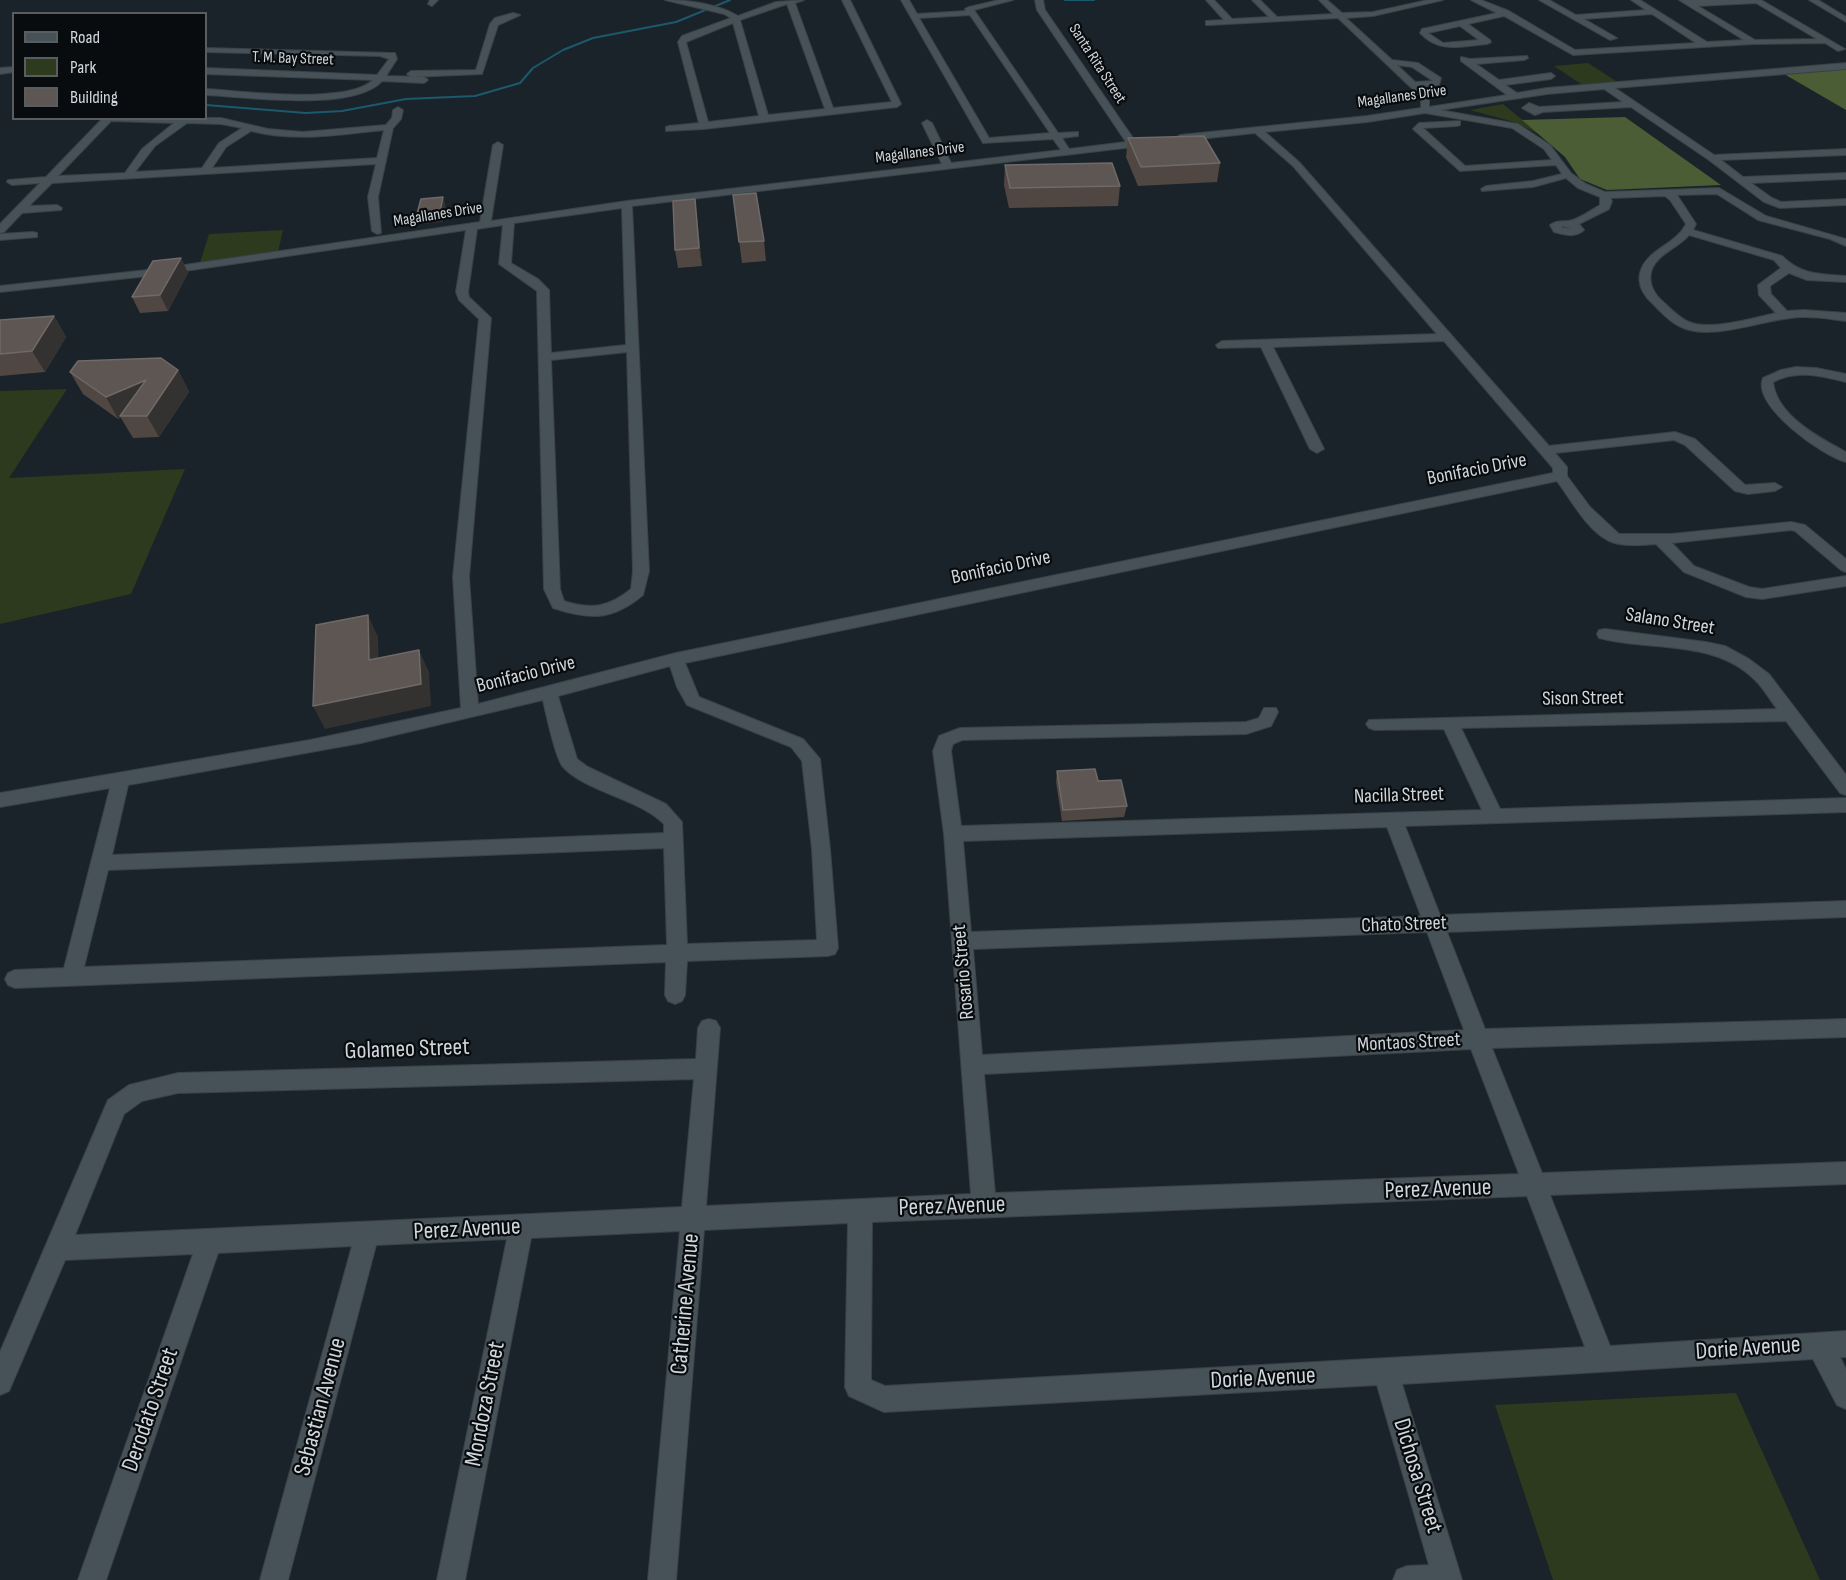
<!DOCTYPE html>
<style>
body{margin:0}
#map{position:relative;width:1846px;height:1580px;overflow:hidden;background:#1a2329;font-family:"Sofia Sans Condensed",sans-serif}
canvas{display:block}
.legend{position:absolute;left:12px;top:12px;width:195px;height:108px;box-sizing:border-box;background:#080c0e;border:2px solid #585d60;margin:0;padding:8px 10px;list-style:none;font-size:18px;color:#d0d6db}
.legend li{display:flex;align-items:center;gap:12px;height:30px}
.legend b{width:30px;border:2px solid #585d60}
</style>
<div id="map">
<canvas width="1846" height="1580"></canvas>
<ul class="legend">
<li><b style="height:8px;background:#475158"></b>Road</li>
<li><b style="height:16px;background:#2d3a1d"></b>Park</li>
<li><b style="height:16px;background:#5d5652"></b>Building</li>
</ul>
</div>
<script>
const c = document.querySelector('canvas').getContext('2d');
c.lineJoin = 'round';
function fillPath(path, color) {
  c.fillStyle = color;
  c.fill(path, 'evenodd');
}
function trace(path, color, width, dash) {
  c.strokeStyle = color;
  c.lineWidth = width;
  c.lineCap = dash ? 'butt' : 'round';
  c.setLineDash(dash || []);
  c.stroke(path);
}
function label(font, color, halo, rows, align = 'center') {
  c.font = font + ' "Sofia Sans Condensed",sans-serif';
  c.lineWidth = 4.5;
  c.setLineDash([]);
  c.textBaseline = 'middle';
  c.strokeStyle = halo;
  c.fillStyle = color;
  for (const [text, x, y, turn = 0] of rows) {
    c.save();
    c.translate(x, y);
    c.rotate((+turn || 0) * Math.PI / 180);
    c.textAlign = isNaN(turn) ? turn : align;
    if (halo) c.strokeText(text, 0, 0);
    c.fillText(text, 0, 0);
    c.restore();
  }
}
fillPath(new Path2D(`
 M 1588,63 L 1619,83 L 1584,86 L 1554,66 Z
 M 1503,104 L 1541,135 L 1514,122 L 1470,110 Z
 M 283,230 L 278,252 L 200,263 L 209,234 Z
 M 67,389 L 9,478 L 185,469 L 131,594 L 0,624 L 0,391 Z
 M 1736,1393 L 1820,1580 L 1553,1580 L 1495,1405 Z`), '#2d3a1d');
fillPath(new Path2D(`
 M 1843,69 L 1846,70 L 1846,110 L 1784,74 Z
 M 1625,117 L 1721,185 L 1607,190 L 1580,179 L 1565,157 L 1522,120 Z`), '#4a5d34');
trace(new Path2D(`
 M 1065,0 L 1094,0
 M 206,105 L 306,113 L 342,111 L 406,99 L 475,96 L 520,83 L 533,68 L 563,50 L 593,38 L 676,22 L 730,0`), '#1c596c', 2);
const minor = new Path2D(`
 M 430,0 L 438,0 L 432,6 L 428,4 Z
 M 665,0 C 688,0 718,4 738,16 L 776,2 L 804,0 L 795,3 L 833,108 L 892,102 L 842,0 L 850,0 L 901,104 L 897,107 L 704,129 L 666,131 L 666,127 L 669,126 L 699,123 L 678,42 L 682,36 L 731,18 L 724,14 ZM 787,4 L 825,109 L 768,115 L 740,20 ZM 733,23 L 759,116 L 708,122 L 686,42 Z
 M 901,0 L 909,0 L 917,14 L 966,11 L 965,9 L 969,7 L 999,0 L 1013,0 L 974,10 L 1058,133 L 1078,132 L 1078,136 L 1062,138 L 1069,149 L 1126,142 L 1037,10 L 1035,0 L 1043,0 L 1045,10 L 1135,141 L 1150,139 L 1155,142 L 1150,145 L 632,206 L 649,571 L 643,595 C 612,621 590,620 553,608 L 544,589 L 537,291 L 499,264 L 503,225 L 477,229 L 468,292 L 469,297 L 491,318 L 469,577 L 478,704 L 676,653 L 1553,473 L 1553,468 L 1444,341 L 1273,347 L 1324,449 L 1317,453 L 1310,449 L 1261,347 L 1218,348 L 1216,345 L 1222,341 L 1437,334 L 1293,166 L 1255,133 L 1180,141 L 1175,138 L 1180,135 L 1367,116 L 1421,108 L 1421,97 L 1338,18 L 1209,25 L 1206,25 L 1206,21 L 1224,20 L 1206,0 L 1214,0 L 1232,19 L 1269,17 L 1252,0 L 1260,0 L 1277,17 L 1333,14 L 1319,0 L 1327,0 L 1342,13 L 1373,12 L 1428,0 L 1443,0 L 1373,16 L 1346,18 L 1392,60 L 1418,63 L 1441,78 L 1439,85 L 1420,87 L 1429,96 L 1429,107 L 1507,95 L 1461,61 L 1461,57 L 1470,59 L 1527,56 L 1528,58 L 1524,60 L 1476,64 L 1499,80 L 1551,73 L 1555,76 L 1551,79 L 1505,85 L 1517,93 L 1547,88 L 1846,63 L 1846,69 L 1615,88 L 1714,155 L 1846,149 L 1846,155 L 1721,160 L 1743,177 L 1846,173 L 1846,179 L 1751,183 L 1772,198 L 1781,202 L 1846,199 L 1846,205 L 1780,208 L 1764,202 L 1709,160 L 1631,107 L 1543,112 L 1535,115 L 1522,108 L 1529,103 L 1539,107 L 1623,102 L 1604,89 L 1547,94 L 1440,110 L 1518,124 L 1550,145 L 1571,173 L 1586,184 L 1605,192 L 1719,188 L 1766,216 L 1846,239 L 1846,246 L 1830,239 L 1758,220 L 1717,194 L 1677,195 L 1696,224 L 1693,230 L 1782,256 C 1801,275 1820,274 1846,276 L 1846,282 L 1807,280 L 1789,273 L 1770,286 L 1771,294 L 1787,311 L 1804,310 L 1846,313 L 1846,321 C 1828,319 1809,315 1791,318 C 1759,321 1709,342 1679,326 C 1669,321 1662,313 1654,305 C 1645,297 1637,286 1640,273 C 1646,249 1676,245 1686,224 L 1670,200 L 1665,196 L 1610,198 L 1612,201 L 1609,209 L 1579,224 L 1584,230 C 1575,238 1566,235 1554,232 L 1550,225 C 1557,220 1560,222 1568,221 C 1578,220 1591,210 1600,205 L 1600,197 L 1578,188 L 1566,178 L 1533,187 L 1482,191 L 1481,189 L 1486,186 L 1533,181 L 1562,174 L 1556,165 L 1460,171 L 1413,129 L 1419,123 L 1460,121 L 1460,125 L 1457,126 L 1423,128 L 1465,166 L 1552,160 L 1544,149 L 1512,128 L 1425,113 L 1367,122 L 1265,132 L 1299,162 L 1549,446 L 1675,432 L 1695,439 L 1745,485 L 1775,483 L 1782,487 L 1775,491 L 1748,494 L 1735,491 L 1685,445 L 1674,440 L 1555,453 L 1567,467 L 1567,476 L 1590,507 L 1619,534 L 1671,534 L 1791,522 L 1805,525 L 1846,559 L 1846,572 L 1841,570 L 1795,531 L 1791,530 L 1672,543 L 1694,566 L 1749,587 L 1762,589 L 1846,576 L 1846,586 L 1762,599 L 1746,597 L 1684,572 L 1656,544 C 1642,545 1623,547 1609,541 C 1587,530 1571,500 1557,481 L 685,663 L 699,697 L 803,739 L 820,759 L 830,849 L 838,948 L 835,954 L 828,956 L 687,961 L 685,995 L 682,1001 L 675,1004 L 668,1001 L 665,995 L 666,962 L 15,988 L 8,985 L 5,979 L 8,973 L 15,970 L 64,968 L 110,788 L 0,807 L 0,793 L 310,740 L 461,708 L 453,577 L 479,319 L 459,300 L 456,292 L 466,230 L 157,275 L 0,292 L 0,286 L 157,269 L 480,222 L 493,145 L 498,142 L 503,145 L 491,221 L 627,201 L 942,164 L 922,123 L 927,120 L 932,123 L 951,163 L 1061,150 L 1053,139 L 983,143 ZM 970,15 L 1050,133 L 989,138 L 919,18 ZM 1397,65 L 1412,67 L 1433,81 L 1415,82 ZM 622,208 L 626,345 L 551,353 L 549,290 L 538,279 L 511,263 L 514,223 ZM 1562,226 L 1572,229 L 1562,228 ZM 1689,235 L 1774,260 L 1781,268 L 1758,285 L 1759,295 L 1776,313 C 1753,318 1710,331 1689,322 C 1678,317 1669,307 1660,299 C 1652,291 1648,280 1652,269 C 1659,253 1678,248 1689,235 ZM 627,352 L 633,571 L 631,589 C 609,607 591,610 564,601 L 560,589 L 551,360 ZM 670,666 L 677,687 L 687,705 L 791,747 L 802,761 L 812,849 L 817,940 L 687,944 L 682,822 L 666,804 L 588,767 L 577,759 L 558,696 ZM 543,700 C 546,714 556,759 563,767 C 586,792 638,798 664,824 L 664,833 L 112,855 L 128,785 L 361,743 ZM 664,848 L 667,945 L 84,967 L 108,870 Z
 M 1471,0 L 1481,0 L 1509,11 L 1575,50 L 1696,43 L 1652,14 L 1584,19 L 1617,38 L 1610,40 L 1539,0 L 1549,0 L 1576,15 L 1646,10 L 1631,0 L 1640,0 L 1707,42 L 1744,40 L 1679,0 L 1761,0 L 1845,49 L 1838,51 L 1825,43 L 1753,44 L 1573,55 L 1504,16 L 1468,24 L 1490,40 L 1491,42 L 1487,44 C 1461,46 1440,54 1420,33 L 1422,29 L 1497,13 ZM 1756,3 L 1817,39 L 1755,40 L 1698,6 ZM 1460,26 L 1479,40 L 1443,43 L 1428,33 Z
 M 1809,0 L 1818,0 L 1846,17 L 1846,22 Z
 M 513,13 L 520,15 L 498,25 L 482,74 L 411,77 L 407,74 L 411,71 L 476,70 L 490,24 L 495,18 Z
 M 206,48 L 392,53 L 395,53 L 397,59 L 386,76 L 424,77 L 428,80 L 424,83 L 382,81 C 354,112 247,97 206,95 L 206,89 C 242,91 347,105 373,80 L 206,74 L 206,68 L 377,75 L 389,59 L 380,56 L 206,52 Z
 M 14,67 L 14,72 L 0,74 L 0,68 Z
 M 398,107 L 403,110 L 401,119 L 393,128 L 378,197 L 381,233 L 377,234 L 372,231 L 368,197 L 376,164 L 52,183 L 29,206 L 57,205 L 62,208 L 61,210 L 22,213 L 4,232 L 0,233 L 0,224 L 40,183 L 12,185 L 7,182 L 8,180 L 46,177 L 103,118 L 221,118 L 268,129 L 303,132 L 386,125 L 392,118 L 393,110 ZM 111,121 L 174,123 L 142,149 L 125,173 L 58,176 ZM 187,123 L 221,124 L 242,128 L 219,143 L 202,168 L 135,172 L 155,146 ZM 384,130 L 377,158 L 212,168 L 226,147 L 251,131 C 295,142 339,135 384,130 Z
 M 33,232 L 37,233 L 37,237 L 0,240 L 0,234 Z
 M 1796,367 L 1816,368 L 1846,374 L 1846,382 C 1822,376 1797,369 1773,382 C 1777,416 1820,438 1846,452 L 1846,462 C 1823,456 1751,406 1763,378 L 1781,370 Z
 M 1605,629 L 1706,642 L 1725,646 L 1749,659 L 1769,674 L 1846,775 L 1846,795 L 1840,793 L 1786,721 L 1461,728 L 1500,809 L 1846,798 L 1846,812 L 1405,826 L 1440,915 L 1846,901 L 1846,917 L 1447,932 L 1485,1029 L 1846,1019 L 1846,1037 L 1492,1048 L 1542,1173 L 1846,1162 L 1846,1184 L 1550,1195 L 1610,1346 L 1846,1331 L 1846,1357 L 1840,1357 L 1846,1369 L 1846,1409 L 1837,1405 L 1813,1359 L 1402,1384 L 1462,1580 L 1393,1580 L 1397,1570 L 1407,1566 L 1429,1565 L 1377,1385 L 884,1412 L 849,1396 L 845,1387 L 848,1223 L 704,1230 L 676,1580 L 648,1580 L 680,1231 L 531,1238 L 465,1580 L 437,1580 L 507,1239 L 376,1245 L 288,1580 L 260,1580 L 352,1246 L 218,1253 L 106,1580 L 78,1580 L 193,1254 L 65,1260 L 9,1391 L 0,1395 L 0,1352 L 108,1100 L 129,1085 L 178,1073 L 696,1059 L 698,1028 L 702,1021 L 709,1019 L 716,1021 L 720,1028 L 706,1206 L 971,1194 L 944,834 L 933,751 L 939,736 L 960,728 L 1246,722 L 1259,718 L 1264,708 L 1276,708 L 1278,712 L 1271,726 L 1246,734 L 962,740 L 953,744 L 951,751 L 961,826 L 1482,810 L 1444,729 L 1375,730 L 1369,728 L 1366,724 L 1369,720 L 1777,709 C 1771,701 1765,691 1758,683 C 1717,638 1652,652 1599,638 L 1597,634 L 1599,630 ZM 1387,827 L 1421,916 L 971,932 L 963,841 ZM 1427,932 L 1464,1030 L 982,1055 L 973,949 ZM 1471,1049 L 1519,1174 L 995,1193 L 984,1074 ZM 694,1079 L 682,1207 L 75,1235 L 124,1114 L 142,1101 L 178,1093 ZM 1527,1196 L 1585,1347 L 885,1386 L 871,1380 L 872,1222 Z`);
trace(minor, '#3a4146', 2);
fillPath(minor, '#475158');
fillPath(new Path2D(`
 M 1128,138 L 1220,163 L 1217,182 L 1138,186 L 1126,157 Z
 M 1005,165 L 1120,186 L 1118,206 L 1009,208 L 1004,185 Z
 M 733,195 L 764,241 L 766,261 L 742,263 Z
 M 697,217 L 702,266 L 678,268 L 675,250 Z
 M 181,258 L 188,273 L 168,311 L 140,313 L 132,297 Z
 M 54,316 L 66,337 L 45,372 L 0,376 L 0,320 Z
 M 178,370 L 189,392 L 159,437 L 133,438 L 121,418 L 118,419 L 83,394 L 70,372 Z
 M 1057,771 L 1098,781 L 1127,806 L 1124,817 L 1062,821 L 1056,782 Z`), '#504742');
fillPath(new Path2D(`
 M 443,197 L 446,207 L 443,222 L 421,224 L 417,214 Z
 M 695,199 L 697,217 L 702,266 L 699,248 Z
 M 181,258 L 188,273 L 168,311 L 160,295 Z
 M 54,316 L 66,337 L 45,372 L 32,351 Z
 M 178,370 L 189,392 L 159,437 L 147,416 L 120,416 L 121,418 L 118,419 L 106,397 L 146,380 Z
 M 368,615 L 378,637 L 379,682 L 369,660 Z
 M 419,650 L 429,672 L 431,706 L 325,729 L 313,706 Z`), '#343231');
const building = new Path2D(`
 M 1204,136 L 1220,163 L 1141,167 L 1128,138 Z
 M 1112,163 L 1120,186 L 1010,188 L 1005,165 Z
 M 756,193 L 764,241 L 739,242 L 733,195 Z
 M 443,197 L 440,212 L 417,214 L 421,199 Z
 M 695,199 L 699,248 L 675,250 L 673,201 Z
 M 181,258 L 160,295 L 132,297 L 153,261 Z
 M 54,316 L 32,351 L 0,354 L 0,320 Z
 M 161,358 L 178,370 L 147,416 L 120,416 L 146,380 L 106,397 L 70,372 L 78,361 Z
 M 368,615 L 369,660 L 419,650 L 421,684 L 313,706 L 316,625 Z
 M 1095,769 L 1098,781 L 1121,780 L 1127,806 L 1063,810 L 1057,771 Z`);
fillPath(building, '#5d5652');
trace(building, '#6f6a68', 1.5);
label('16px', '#d0d6db', '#080c0e', [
 ["T. M. Bay Street",293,59,2],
 ["Santa Rita Street",1097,64,57],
 ["Magallanes Drive",1402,97,-8],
 ["Magallanes Drive",920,153,-7],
 ["Magallanes Drive",438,215,-9]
]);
label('20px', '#d0d6db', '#080c0e', [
 ["Bonifacio Drive",1477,470,-11],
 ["Bonifacio Drive",1001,568,-12],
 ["Salano Street",1670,622,9],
 ["Bonifacio Drive",526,675,-14],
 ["Sison Street",1583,699,-1],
 ["Nacilla Street",1399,796,-2],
 ["Chato Street",1404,925,-2],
 ["Rosario Street",964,972,-95],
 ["Montaos Street",1409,1043,-3]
]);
label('24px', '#d0d6db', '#080c0e', [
 ["Golameo Street",407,1050,-2],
 ["Perez Avenue",1438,1190,-2],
 ["Perez Avenue",952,1207,-2],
 ["Perez Avenue",467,1230,-3],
 ["Catherine Avenue",686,1304,-85],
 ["Dorie Avenue",1748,1349,-4],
 ["Dorie Avenue",1263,1379,-3],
 ["Mondoza Street",486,1404,-79],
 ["Sebastian Avenue",321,1407,-75],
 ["Derodato Street",151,1410,-71],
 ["Dichosa Street",1417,1476,73]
]);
</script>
